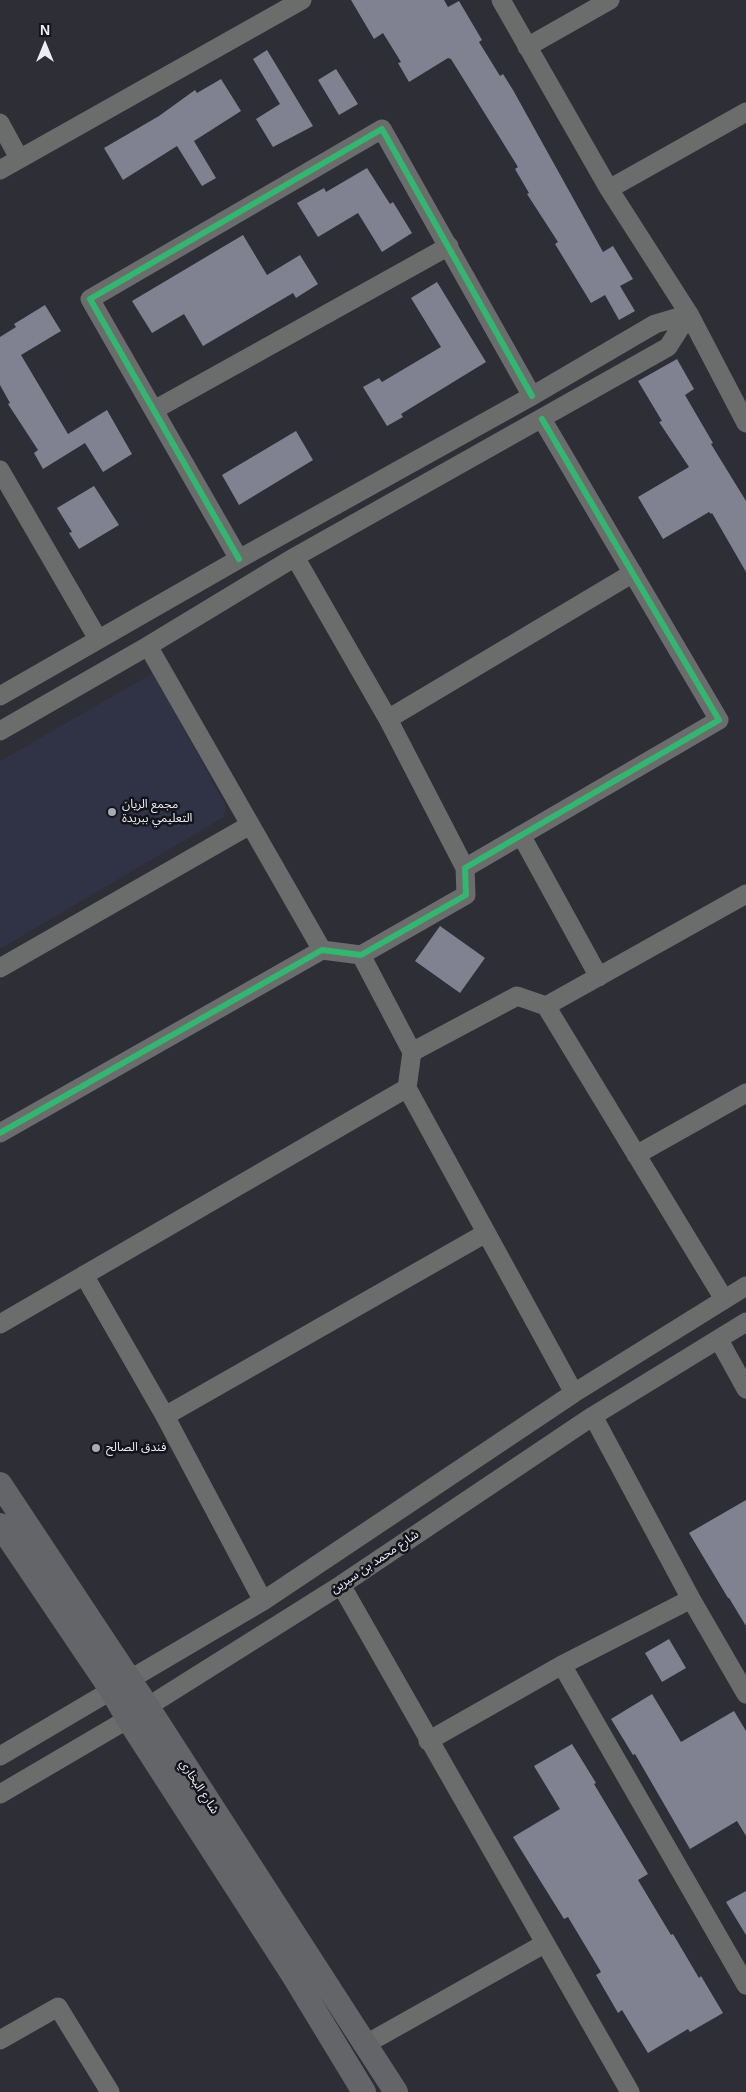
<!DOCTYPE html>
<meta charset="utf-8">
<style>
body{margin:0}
#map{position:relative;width:746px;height:2092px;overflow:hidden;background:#2d2e36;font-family:Arial,sans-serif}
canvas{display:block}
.north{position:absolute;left:20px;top:20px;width:50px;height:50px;-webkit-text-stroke:4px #13141b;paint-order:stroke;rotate:0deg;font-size:14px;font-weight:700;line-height:20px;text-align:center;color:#ecedf7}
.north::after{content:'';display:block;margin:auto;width:18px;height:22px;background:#ecedf7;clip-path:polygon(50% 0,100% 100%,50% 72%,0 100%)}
</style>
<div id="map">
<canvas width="746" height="2092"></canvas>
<div class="north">N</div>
</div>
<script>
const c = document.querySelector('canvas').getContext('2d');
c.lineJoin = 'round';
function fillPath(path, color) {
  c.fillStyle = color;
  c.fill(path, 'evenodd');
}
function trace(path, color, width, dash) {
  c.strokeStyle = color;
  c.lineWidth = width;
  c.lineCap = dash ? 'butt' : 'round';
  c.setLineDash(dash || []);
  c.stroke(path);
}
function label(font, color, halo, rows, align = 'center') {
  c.font = font + ' Arial,"Noto Sans Arabic",sans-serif';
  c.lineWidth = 5;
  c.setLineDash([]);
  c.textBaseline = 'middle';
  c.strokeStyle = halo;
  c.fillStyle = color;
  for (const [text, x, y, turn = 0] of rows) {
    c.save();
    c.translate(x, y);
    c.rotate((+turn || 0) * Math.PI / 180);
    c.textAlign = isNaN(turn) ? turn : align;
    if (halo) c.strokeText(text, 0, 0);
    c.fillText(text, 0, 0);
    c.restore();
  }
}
fillPath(new Path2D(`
 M 153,673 L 226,806 L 224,817 L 0,949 L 0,761 Z`), '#303346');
fillPath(new Path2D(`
 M 351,0 L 444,0 L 448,7 L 459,1 L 482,40 L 479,42 L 500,76 L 503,74 L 513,90 L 603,252 L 613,246 L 633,279 L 620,286 L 635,311 L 619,320 L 605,295 L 591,303 L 555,244 L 558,242 L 527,194 L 529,193 L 515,169 L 518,167 L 451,59 L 448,58 L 409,82 L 398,63 L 401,62 L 383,33 L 374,39 Z
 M 267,50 L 313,126 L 273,147 L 256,119 L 280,104 L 253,59 Z
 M 336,69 L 358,104 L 339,115 L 318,80 Z
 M 221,79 L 241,111 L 194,141 L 216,178 L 202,186 L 177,146 L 123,180 L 104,148 L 159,116 L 195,90 L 197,93 Z
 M 367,168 L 390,204 L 393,202 L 412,233 L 382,252 L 358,213 L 318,237 L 297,203 L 324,188 L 326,192 Z
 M 243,235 L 267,275 L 300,255 L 318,284 L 296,298 L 293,293 L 203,346 L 184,314 L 152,333 L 132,301 Z
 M 437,282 L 486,362 L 401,414 L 403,417 L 387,426 L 363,387 L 379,378 L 382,382 L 441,347 L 411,298 Z
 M 45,305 L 61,331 L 21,355 L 68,434 L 107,410 L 132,454 L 103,472 L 85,443 L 43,469 L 34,453 L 38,450 L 8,404 L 10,403 L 0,385 L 0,337 L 16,327 L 14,324 Z
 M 677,359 L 694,389 L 685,395 L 713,443 L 711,444 L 746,501 L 746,572 L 712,513 L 711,514 L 709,512 L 663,539 L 638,497 L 689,467 L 659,422 L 662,421 L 638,381 Z
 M 296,431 L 313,460 L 239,505 L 222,475 Z
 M 94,486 L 119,525 L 79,549 L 69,533 L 72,532 L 57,508 Z
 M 440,926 L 485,958 L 460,993 L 415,961 Z
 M 746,1500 L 746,1626 L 729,1598 L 728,1598 L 689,1533 Z
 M 669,1639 L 686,1668 L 662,1682 L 645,1653 Z
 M 652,1694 L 681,1742 L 734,1711 L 746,1731 L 746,1836 L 737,1821 L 690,1849 L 635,1754 L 633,1755 L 611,1719 Z
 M 572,1744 L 596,1783 L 594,1784 L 648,1874 L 638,1880 L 671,1935 L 673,1934 L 699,1978 L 701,1976 L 723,2013 L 690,2032 L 688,2029 L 648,2053 L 622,2010 L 618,2013 L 596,1975 L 601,1972 L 568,1917 L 564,1919 L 513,1837 L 560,1809 L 534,1766 Z
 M 746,1891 L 746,1935 L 726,1902 Z`), '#808292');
trace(new Path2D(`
 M 501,0 L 609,189 L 689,314 L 746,423
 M 527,47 L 610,0
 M 0,123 L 19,158
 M 0,170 L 302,0
 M 609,189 L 746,112
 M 154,410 L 449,246
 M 0,470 L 98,639
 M 295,557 L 388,719 L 465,868
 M 239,559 L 90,299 L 382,129 L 532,396
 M 148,646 L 322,950
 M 0,696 L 239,559 L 532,396 L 655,324 L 689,314
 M 388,719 L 633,573
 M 0,731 L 148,646 L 295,557 L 668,347 L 689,314
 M 521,835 L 599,977
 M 361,955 L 412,1052
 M 0,968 L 250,825
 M 407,1088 L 574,1393
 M 0,1133 L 322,950 L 361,955 L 466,895 L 465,868 L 719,720 L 542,419
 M 636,1155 L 746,1093
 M 84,1275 L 165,1416 L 263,1601
 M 724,1299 L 546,1006 L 746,894
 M 0,1324 L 407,1088 L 412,1052 L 517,996 L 546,1006
 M 719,1340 L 746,1389
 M 165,1416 L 486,1233
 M 593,1416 L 691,1599 L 746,1694
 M 341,1585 L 630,2092
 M 562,1665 L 746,1985
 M 428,1741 L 562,1665 L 691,1599
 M 0,1756 L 263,1601 L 574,1393 L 746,1286
 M 0,1794 L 128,1719 L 341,1585 L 593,1416 L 746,1322
 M 0,2040 L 58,2007 L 110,2092
 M 366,2044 L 544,1944`), '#6b6d6d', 19);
trace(new Path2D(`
 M 0,1484 L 147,1706 L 396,2092
 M 0,1525 L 112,1691 L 128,1719 L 293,1975 L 364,2092`), '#636568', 24);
trace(new Path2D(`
 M 239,559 L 90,299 L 382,129 L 532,396
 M 0,1133 L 322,950 L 361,955 L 466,895 L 465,868 L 719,720 L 542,419`), '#33b770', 6);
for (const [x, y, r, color] of [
 [112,812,5,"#a9aab3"],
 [96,1448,5,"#a9aab3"]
]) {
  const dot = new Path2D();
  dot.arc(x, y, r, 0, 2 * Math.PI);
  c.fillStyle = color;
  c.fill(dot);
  trace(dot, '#13141b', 2);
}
label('12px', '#ecedf7', '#13141b', [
 ["مجمع الريان",122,805],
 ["التعليمي ببريدة",122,819],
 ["فندق الصالح",106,1448]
], 'left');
label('12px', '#ecedf7', '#13141b', [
 ["شارع محمد بن سيرين",375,1562,-34],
 ["شارع البخاري",199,1787,57]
]);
</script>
